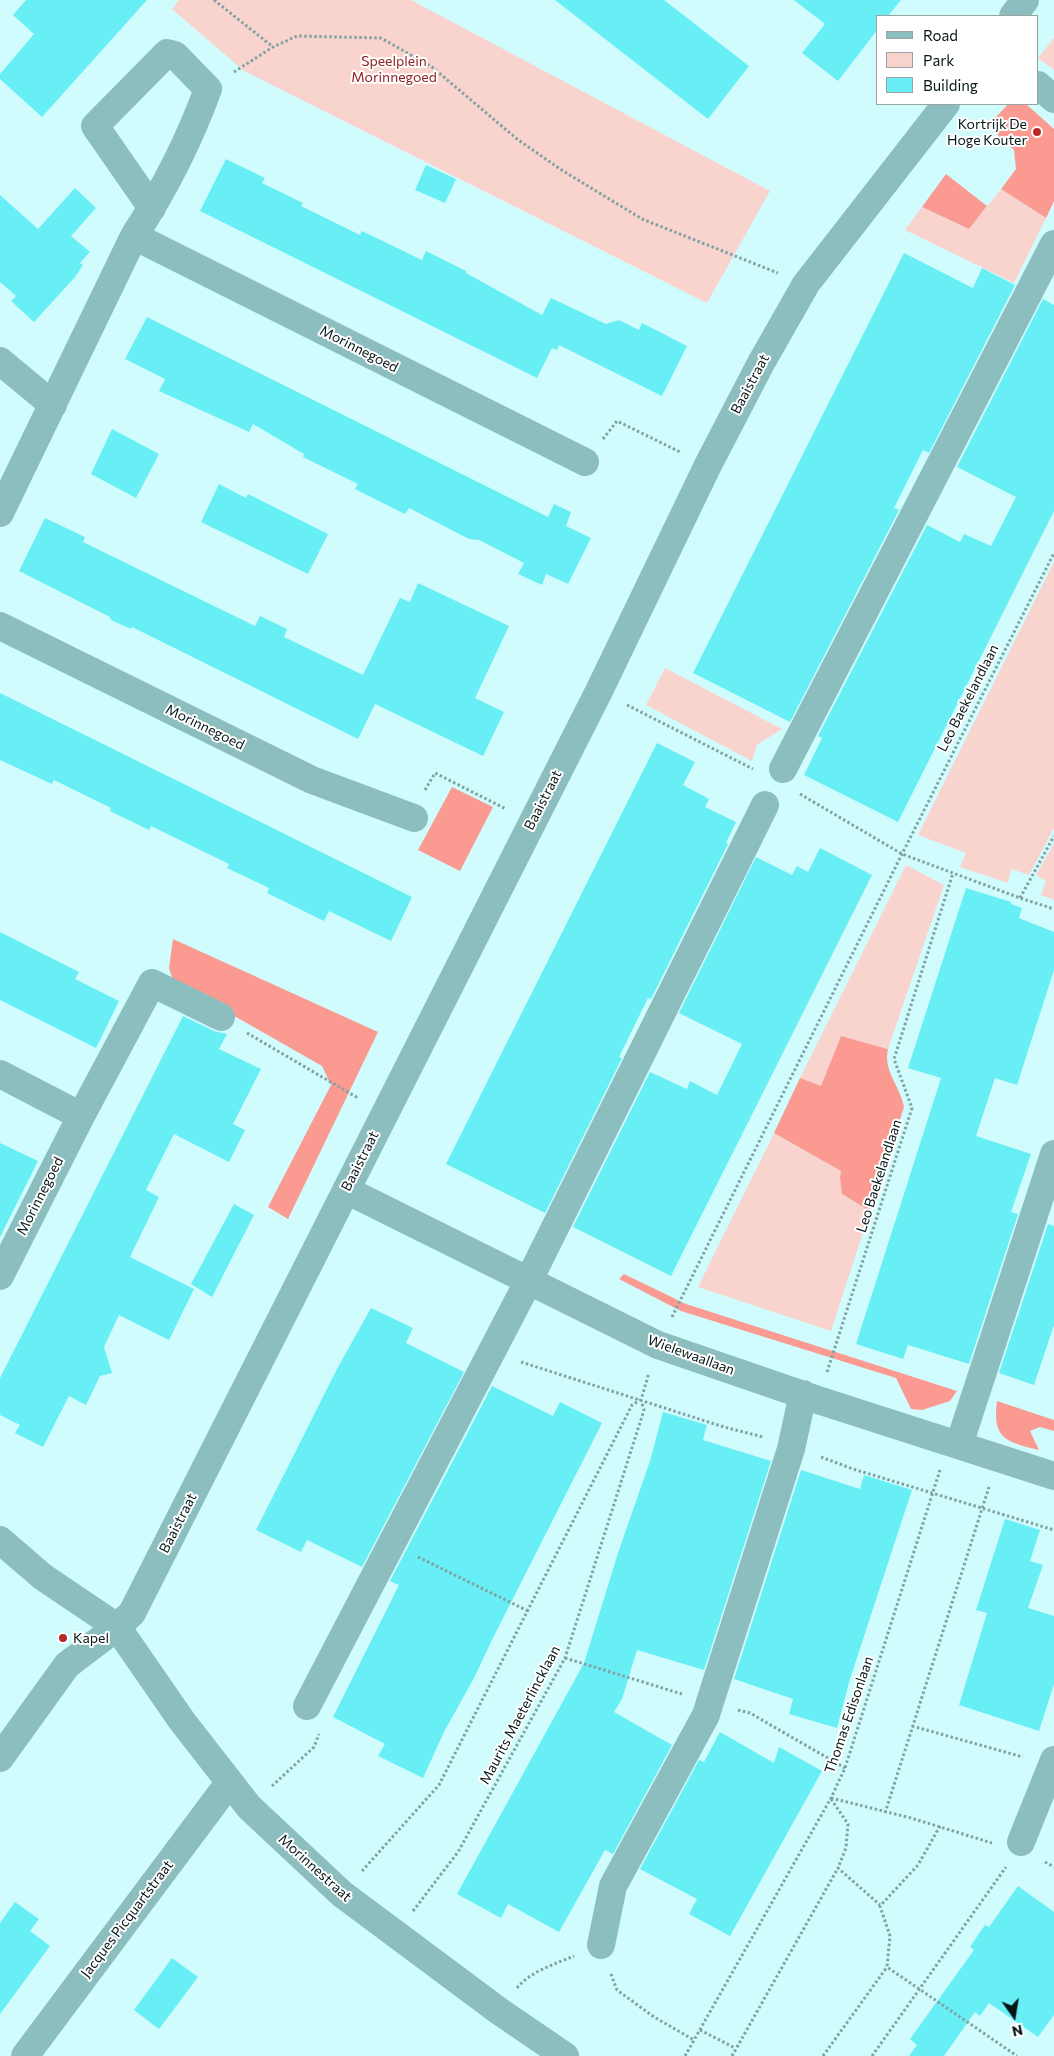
<!DOCTYPE html>
<style>
body{margin:0}
#map{position:relative;width:1054px;height:2056px;overflow:hidden;background:#d1fcfe;font-family:Commissioner,sans-serif}
canvas{display:block}
.legend{position:absolute;left:876px;top:15px;width:162px;height:90px;box-sizing:border-box;background:#fff;border:1px solid #9ba2a2;margin:0;padding:6px 9px;list-style:none;font-size:15px;color:#061617}
.legend li{display:flex;align-items:center;gap:10px;height:25px}
.legend b{width:25px;border:1px solid #9ba2a2}
.north{position:absolute;left:989px;top:1991px;width:50px;height:50px;-webkit-text-stroke:4px #fff;paint-order:stroke;rotate:167deg;font-size:14px;font-weight:700;line-height:20px;text-align:center;color:#061617}
.north::after{content:'';display:block;margin:auto;width:18px;height:22px;background:#061617;clip-path:polygon(50% 0,100% 100%,50% 72%,0 100%)}
</style>
<div id="map">
<canvas width="1054" height="2056"></canvas>
<ul class="legend">
<li><b style="height:6px;background:#8cbec0"></b>Road</li>
<li><b style="height:14px;background:#f9d3ce"></b>Park</li>
<li><b style="height:14px;background:#68eef5"></b>Building</li>
</ul>
<div class="north">N</div>
</div>
<script>
const c = document.querySelector('canvas').getContext('2d');
c.lineJoin = 'round';
function fillPath(path, color) {
  c.fillStyle = color;
  c.fill(path, 'evenodd');
}
function trace(path, color, width, dash) {
  c.strokeStyle = color;
  c.lineWidth = width;
  c.lineCap = dash ? 'butt' : 'round';
  c.setLineDash(dash || []);
  c.stroke(path);
}
function label(font, color, halo, rows, align = 'center') {
  c.font = font + ' Commissioner,sans-serif';
  c.lineWidth = 4;
  c.setLineDash([]);
  c.textBaseline = 'middle';
  c.strokeStyle = halo;
  c.fillStyle = color;
  for (const [text, x, y, turn = 0] of rows) {
    c.save();
    c.translate(x, y);
    c.rotate((+turn || 0) * Math.PI / 180);
    c.textAlign = isNaN(turn) ? turn : align;
    if (halo) c.strokeText(text, 0, 0);
    c.fillText(text, 0, 0);
    c.restore();
  }
}
fillPath(new Path2D(`
 M 179,0 L 411,0 L 770,191 L 707,303 L 244,71 L 172,9 Z
 M 1054,38 L 1054,70 L 1038,58 Z
 M 1001,189 L 1046,218 L 1014,283 L 905,230 L 922,207 L 969,229 Z
 M 1054,562 L 1054,828 L 1029,875 L 1011,869 L 1008,883 L 960,867 L 966,853 L 918,835 Z
 M 665,668 L 782,729 L 757,745 L 752,761 L 646,705 Z
 M 1054,843 L 1054,900 L 1041,895 L 1046,881 L 1036,875 Z
 M 906,865 L 944,885 L 888,1049 L 841,1036 L 821,1087 L 800,1078 Z
 M 774,1133 L 841,1171 L 840,1178 L 842,1194 L 870,1211 L 831,1331 L 698,1287 Z`), '#f9d3ce');
fillPath(new Path2D(`
 M 1008,104 L 1026,104 L 1054,129 L 1054,201 L 1046,218 L 1001,189 L 1016,169 L 1014,150 L 988,126 Z
 M 946,174 L 987,206 L 969,229 L 922,207 Z
 M 452,787 L 493,807 L 460,871 L 418,850 Z
 M 173,939 L 378,1032 L 288,1219 L 268,1207 L 331,1085 L 322,1066 L 173,981 L 169,968 Z
 M 841,1036 L 888,1049 C 883,1072 900,1085 904,1107 L 870,1211 L 842,1194 L 840,1178 L 841,1171 L 774,1133 L 800,1078 L 821,1086 Z
 M 624,1274 L 686,1304 L 957,1391 L 950,1401 L 922,1410 L 911,1409 L 896,1378 L 681,1311 L 619,1279 Z
 M 997,1401 L 1054,1420 L 1054,1431 L 1040,1427 L 1030,1431 L 1039,1450 C 1006,1442 992,1439 997,1401 Z`), '#fb9a91');
fillPath(new Path2D(`
 M 26,0 L 147,0 L 42,117 L 0,79 L 0,74 L 34,34 L 13,15 Z
 M 555,0 L 664,0 L 749,66 L 708,119 Z
 M 794,0 L 901,0 L 888,16 L 878,16 L 878,29 L 838,81 L 802,53 L 825,24 Z
 M 226,159 L 265,178 L 262,183 L 303,203 L 301,206 L 360,235 L 362,231 L 422,260 L 426,251 L 466,271 L 466,273 L 542,315 L 551,298 L 606,324 L 619,320 L 639,330 L 642,323 L 687,346 L 662,396 L 559,345 L 557,350 L 552,348 L 537,378 L 200,211 Z
 M 426,165 L 456,179 L 445,203 L 415,190 Z
 M 75,188 L 96,208 L 71,236 L 90,252 L 80,263 L 83,265 L 75,277 L 34,322 L 11,301 L 16,296 L 0,282 L 0,195 L 38,229 Z
 M 904,253 L 973,288 L 982,268 L 1015,285 L 929,453 L 923,450 L 894,508 L 899,510 L 790,722 L 693,673 Z
 M 1043,299 L 1054,305 L 1054,511 L 898,822 L 804,775 L 822,738 L 818,736 L 927,525 L 960,542 L 964,534 L 991,546 L 1016,497 L 957,467 Z
 M 147,317 L 548,517 L 554,504 L 571,512 L 566,526 L 591,538 L 568,584 L 546,574 L 542,585 L 518,574 L 524,563 L 479,540 L 469,539 L 409,508 L 405,514 L 355,489 L 358,484 L 303,457 L 304,454 L 253,424 L 249,432 L 159,391 L 165,379 L 125,359 Z
 M 112,429 L 159,454 L 136,498 L 91,474 Z
 M 219,484 L 246,498 L 248,494 L 328,534 L 308,574 L 201,522 Z
 M 45,518 L 85,537 L 83,542 L 255,626 L 260,616 L 287,629 L 284,637 L 363,675 L 400,598 L 410,602 L 418,583 L 509,626 L 475,698 L 504,712 L 483,756 L 375,704 L 358,739 L 132,627 L 131,629 L 111,620 L 110,617 L 19,571 Z
 M 0,693 L 412,897 L 391,941 L 329,911 L 324,921 L 267,893 L 269,888 L 227,868 L 229,864 L 151,826 L 149,830 L 110,811 L 111,808 L 54,780 L 52,784 L 0,760 Z
 M 657,743 L 695,762 L 683,785 L 709,799 L 705,807 L 736,822 L 726,843 L 728,844 L 651,999 L 648,998 L 619,1057 L 622,1058 L 545,1213 L 446,1164 Z
 M 820,848 L 872,875 L 671,1276 L 573,1227 L 650,1072 L 687,1089 L 690,1081 L 717,1095 L 742,1044 L 679,1013 L 756,857 L 792,875 L 797,866 L 808,872 Z
 M 966,888 L 1011,902 L 1011,904 L 1022,908 L 1019,918 L 1054,932 L 1054,970 L 1017,1085 L 995,1078 L 976,1136 L 1031,1154 L 1011,1212 L 1018,1214 L 969,1364 L 908,1345 L 903,1359 L 856,1344 L 941,1078 L 908,1068 Z
 M 0,932 L 79,972 L 75,979 L 119,1001 L 96,1048 L 0,1000 Z
 M 183,1016 L 214,1031 L 227,1034 L 219,1049 L 261,1069 L 233,1124 L 245,1130 L 229,1162 L 174,1134 L 146,1190 L 159,1197 L 130,1257 L 194,1289 L 169,1340 L 119,1315 L 104,1347 L 112,1373 L 100,1376 L 86,1405 L 69,1396 L 43,1447 L 15,1433 L 20,1425 L 0,1415 L 0,1378 Z
 M 0,1143 L 38,1161 L 0,1237 Z
 M 234,1204 L 254,1215 L 212,1297 L 191,1284 Z
 M 1048,1224 L 1054,1226 L 1054,1325 L 1034,1385 L 999,1373 Z
 M 371,1308 L 413,1328 L 406,1343 L 464,1372 L 362,1567 L 307,1540 L 301,1552 L 256,1530 L 337,1369 Z
 M 492,1386 L 553,1416 L 560,1402 L 602,1423 L 493,1638 L 474,1678 L 444,1732 L 423,1778 L 378,1756 L 385,1744 L 333,1717 L 399,1585 L 390,1581 Z
 M 663,1412 L 707,1425 L 703,1440 L 771,1461 L 704,1670 L 637,1650 L 622,1699 L 614,1712 L 672,1745 L 613,1854 L 605,1850 L 559,1932 L 508,1904 L 501,1918 L 457,1894 L 584,1663 L 619,1550 L 650,1461 Z
 M 801,1470 L 860,1489 L 864,1475 L 912,1490 L 850,1679 L 837,1728 L 789,1714 L 793,1699 L 734,1679 Z
 M 1005,1519 L 1040,1530 L 1030,1561 L 1043,1565 L 1028,1608 L 1054,1616 L 1054,1684 L 1039,1731 L 959,1705 L 987,1613 L 976,1610 Z
 M 720,1732 L 774,1763 L 779,1747 L 822,1771 L 730,1936 L 689,1914 L 697,1899 L 640,1869 L 699,1760 L 704,1762 Z
 M 1018,1886 L 1054,1912 L 1054,2015 L 1038,2037 L 989,2003 L 980,2016 L 975,2012 L 944,2056 L 909,2056 L 917,2045 L 910,2039 L 974,1950 L 970,1947 L 978,1935 L 985,1925 L 989,1927 Z
 M 15,1902 L 39,1919 L 30,1931 L 50,1946 L 0,2014 L 0,1923 Z
 M 172,1958 L 198,1977 L 159,2029 L 134,2010 Z`), '#68eef5');
trace(new Path2D(`
 M 214,0 L 273,47
 M 234,72 L 273,47 L 297,36 L 381,38 L 432,67 L 517,139 L 560,169 L 642,219 L 778,273
 M 603,439 L 617,421 L 680,452
 M 627,705 L 753,769
 M 425,790 L 435,773 L 506,809
 M 800,794 L 902,854 L 1020,898 L 1054,909
 M 1020,898 L 1054,836
 M 247,1033 L 358,1098
 M 672,1317 L 902,854 L 1054,553
 M 521,1362 L 724,1427 L 763,1437
 M 827,1372 L 912,1108 L 894,1059 L 953,873
 M 821,1457 L 853,1469 L 1054,1530
 M 418,1557 L 528,1611
 M 565,1658 L 682,1694
 M 738,1710 L 750,1713 L 845,1768
 M 912,1726 L 1023,1757
 M 272,1786 L 314,1747 L 319,1734
 M 831,1798 L 911,1818 L 992,1843
 M 831,1799 L 848,1824 L 846,1848 L 838,1868
 M 885,1813 L 989,1487
 M 940,1826 L 918,1865 L 880,1906 L 890,1936 L 887,1967 L 1017,2056
 M 1045,1862 L 1054,1867
 M 362,1871 L 439,1785 L 632,1405 L 640,1400
 M 413,1911 L 458,1852 L 565,1658 L 644,1410 L 641,1400 L 649,1373
 M 611,1974 L 617,1990 L 654,2017 L 694,2040
 M 517,1988 C 531,1971 555,1964 574,1956
 M 700,2030 L 735,2048
 M 685,2056 L 831,1798 L 845,1768 L 940,1470
 M 732,2056 L 838,1868 L 880,1905
 M 823,2056 L 887,1967
 M 872,2056 L 1006,1867`), '#81a2a3', 3, [2.5, 2.5]);
trace(new Path2D(`
 M 1013,16 L 1025,0
 M 1038,85 L 1054,99
 M 134,236 L 585,462
 M 0,361 L 53,405
 M 0,513 L 134,236 C 164,190 189,141 208,89 L 175,55 L 167,53 L 95,126 L 152,208
 M 0,626 L 312,780 L 414,818
 M 783,769 L 1054,244
 M 0,1074 L 81,1116
 M 346,1190 L 658,1345 L 818,1400 L 1054,1476
 M 0,1276 L 81,1116 L 152,983 L 221,1017
 M 959,1445 L 1054,1154
 M 0,1540 L 43,1577 L 117,1627 L 182,1721 L 249,1807 L 342,1894 L 499,2011 L 565,2056
 M 307,1706 L 528,1282 L 765,805
 M 0,1758 L 67,1665 L 117,1627 L 132,1613 L 599,691 L 708,465 L 761,363 L 806,284 L 946,104
 M 1021,1842 L 1054,1760
 M 601,1945 L 613,1886 L 706,1715 L 710,1702 L 791,1449 L 803,1394
 M 25,2056 L 229,1783`), '#8cbec0', 28);
for (const [x, y, r, color] of [
 [1037,132,5,"#b82829"],
 [63,1638,5,"#b82829"]
]) {
  const dot = new Path2D();
  dot.arc(x, y, r, 0, 2 * Math.PI);
  c.fillStyle = color;
  c.fill(dot);
  trace(dot, '#fff', 2);
}
label('14px', '#8f2020', '#fff', [
 ["Speelplein",394,61],
 ["Morinnegoed",394,77]
]);
label('14px', '#061617', '#fff', [
 ["Kortrijk De",1027,124],
 ["Hoge Kouter",1027,140],
 ["Kapel",73,1638,"left"]
], 'right');
label('14px', '#061617', '#fff', [
 ["Morinnegoed",359,349,27],
 ["Baaistraat",750,384,-62],
 ["Leo Baekelandlaan",968,698,-63],
 ["Morinnegoed",205,727,26],
 ["Baaistraat",543,800,-63],
 ["Baaistraat",360,1161,-63],
 ["Leo Baekelandlaan",879,1176,-72],
 ["Morinnegoed",40,1196,-63],
 ["Wielewaallaan",691,1355,20],
 ["Baaistraat",178,1523,-63],
 ["Maurits Maeterlincklaan",520,1715,-62],
 ["Thomas Edisonlaan",849,1715,-71],
 ["Morinnestraat",315,1868,42],
 ["Jacques Picquartstraat",127,1919,-53]
]);
</script>
